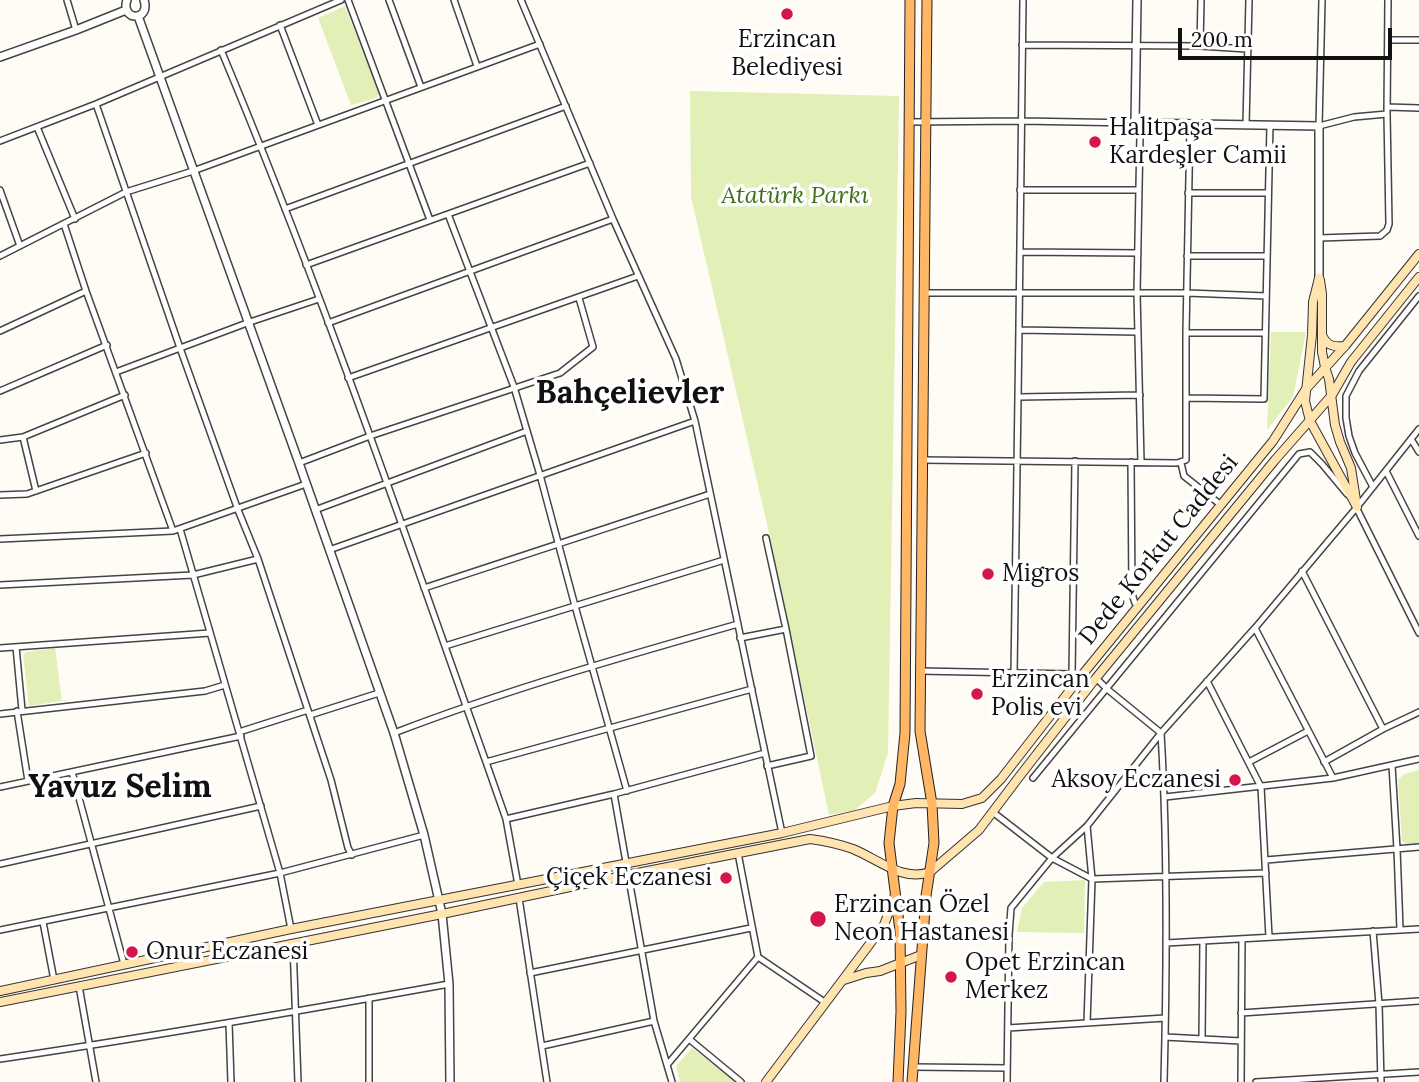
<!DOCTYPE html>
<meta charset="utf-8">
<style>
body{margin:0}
#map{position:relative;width:1419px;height:1082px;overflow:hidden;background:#fffbf5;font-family:Lora,serif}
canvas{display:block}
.scale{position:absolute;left:1178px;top:28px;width:214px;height:32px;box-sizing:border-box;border:4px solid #111;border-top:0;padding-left:9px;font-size:21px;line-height:24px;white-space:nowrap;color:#111;-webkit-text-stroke:5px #fff;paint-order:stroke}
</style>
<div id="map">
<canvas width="1419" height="1082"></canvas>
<div class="scale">200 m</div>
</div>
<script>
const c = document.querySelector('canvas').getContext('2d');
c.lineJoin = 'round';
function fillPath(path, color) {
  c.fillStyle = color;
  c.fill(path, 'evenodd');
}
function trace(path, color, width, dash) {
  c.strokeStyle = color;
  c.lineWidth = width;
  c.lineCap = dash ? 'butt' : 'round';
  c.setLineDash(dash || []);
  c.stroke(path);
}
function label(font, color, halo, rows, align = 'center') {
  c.font = font + ' Lora,serif';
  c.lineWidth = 7;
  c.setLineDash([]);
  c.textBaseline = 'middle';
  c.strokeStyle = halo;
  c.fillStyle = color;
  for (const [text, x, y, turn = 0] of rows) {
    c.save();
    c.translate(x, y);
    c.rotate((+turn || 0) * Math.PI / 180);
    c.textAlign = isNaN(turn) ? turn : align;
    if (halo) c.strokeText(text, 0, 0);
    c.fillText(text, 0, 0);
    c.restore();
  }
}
fillPath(new Path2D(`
 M 345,6 L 379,94 L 376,98 L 351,105 L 318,18 Z
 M 690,91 L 899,96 L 888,753 L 875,793 L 855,810 L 829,815 L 770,537 L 691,197 Z
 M 1271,332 L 1306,332 L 1293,397 L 1267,430 Z
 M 55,648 L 62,701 L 29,706 L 23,655 L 26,652 Z
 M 1419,770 L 1419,843 L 1406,844 L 1402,841 L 1398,780 L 1404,774 Z
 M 1085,880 L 1084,933 L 1017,932 L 1022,908 L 1044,882 Z
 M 692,1048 L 735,1082 L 680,1082 L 676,1066 Z`), '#e2f0b8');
const minor = new Path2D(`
 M 67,0 L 76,30
 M 348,0 L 430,220
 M 389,0 L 421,87
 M 454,0 L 477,66
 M 521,0 L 613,219 L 676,359 L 695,421 L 782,833
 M 1322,0 L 1319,126 L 1354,117 L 1387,114 L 1388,0
 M 280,25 L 318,125
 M 1388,40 L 1419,40
 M 1022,45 L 1200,46 L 1247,49
 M 1200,46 L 1201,0
 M 221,50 C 319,283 401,523 486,762 L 506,819 L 518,885
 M 96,104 L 180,348 L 238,510 L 258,559 L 331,780 L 348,848 L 352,855
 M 1387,107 L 1419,108
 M 909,122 L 1021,121 L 1135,123 L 1140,135 L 1137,293 L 1141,462
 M 1246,125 L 1249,0
 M 37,127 L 75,219
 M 0,141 L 96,104 L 341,0
 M 0,190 L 20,246
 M 1020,190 L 1139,190
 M 1188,193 L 1268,193
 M 285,209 L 566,106
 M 448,214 L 514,387 L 540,475 L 575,606 L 627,791
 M 64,224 L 86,291 L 173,531
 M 1319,238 L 1380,236 L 1387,230 L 1389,224 L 1387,114
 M 1020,252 L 1138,253
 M 0,256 L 126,192 L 193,171 L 540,44
 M 1187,256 L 1267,256
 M 306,265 L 590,163
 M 924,293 L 1187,293 L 1266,296
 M 328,323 L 613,219
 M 1019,330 L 1138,332
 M 0,331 L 86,291
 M 1186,333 L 1265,333
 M 116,372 L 247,323 L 319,299
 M 348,378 L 638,276
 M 0,391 L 107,345
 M 1019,397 L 1140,395
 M 1187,398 L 1264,399 L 1270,125
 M 23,437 L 36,491
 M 1411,439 L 1419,452
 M 0,440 L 23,437 L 125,395
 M 922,460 L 1177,463 L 1186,460 L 1186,333 L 1190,124
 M 1131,462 L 1132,594 L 1135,603 L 1139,607
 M 299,463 L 370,436 L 560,373 L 593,347 L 579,298
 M 1181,463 L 1184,476 L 1221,505
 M 1386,471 L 1419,536
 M 1373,487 L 1355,453 L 1349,436 L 1346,418 L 1346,396 L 1359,371 L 1419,296
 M 0,495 L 27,494 L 146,453
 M 1355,505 L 1419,633
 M 315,510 L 527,431
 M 180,529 L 280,873 L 291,929
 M 766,538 L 786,629 L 811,756 L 767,766
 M 0,539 L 173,531 L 306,484
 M 329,550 L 695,421
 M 1302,571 L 1383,729
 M 0,585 L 193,575 L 258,559
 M 424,588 L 710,494
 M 1255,628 L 1333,778
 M 740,638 L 786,629
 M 445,646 L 724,560
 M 16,647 L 22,710
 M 0,648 L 210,633
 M 920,671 L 1072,674 L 1074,676
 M 1014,674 C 1019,449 1019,225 1023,0
 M 1072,674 L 1075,461
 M 1096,678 L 1107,689 L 1161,733 C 1168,849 1167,966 1164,1082
 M 1207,681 L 1261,787 L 1269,937
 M 17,711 L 28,781
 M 0,714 L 205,691 L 225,685
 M 310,715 L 379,693
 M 239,732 L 308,710
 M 394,733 C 506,690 622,657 738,624
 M 486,762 L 752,689
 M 1249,762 L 1308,731
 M 1324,762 L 1383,729 L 1419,712
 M 1392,765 L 1397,849 L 1400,929
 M 72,772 L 124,964
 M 1033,778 L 1299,454 L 1310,452 L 1322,464 L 1347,494
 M 0,787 L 241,736
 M 614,794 L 654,1021 L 672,1082
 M 1165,797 L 1333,778 L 1419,759
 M 994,813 L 1052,858 L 1092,879 L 1266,873
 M 506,819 L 614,794 L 765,753
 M 738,853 L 758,957 L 826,1003
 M 1266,860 L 1419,847
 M 0,864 L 261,806
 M 519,898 L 547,1082
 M 43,922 L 54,980
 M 0,930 L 280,873 L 424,835
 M 1373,931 L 1379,1004 L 1381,1082
 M 1166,943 L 1419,929
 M 293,944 L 298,1082
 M 530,973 L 751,928
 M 79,986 L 96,1082
 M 1241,1013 L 1419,1001
 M 229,1023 L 231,1082
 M 1087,1023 L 1092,879 L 1087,826
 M 1008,1028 L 1165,1018
 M 1165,1037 L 1241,1041
 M 1202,1038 L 1203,941
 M 689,1039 L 741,1082
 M 542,1046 L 654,1021
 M 0,1059 C 150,1037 300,1011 449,984
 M 667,1065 L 758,957
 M 913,1067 L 1007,1068
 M 369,1082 L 369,998
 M 1007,1082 L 1009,935 L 1011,908 L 1052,858 L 1087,826 L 1161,733 L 1255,628 L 1357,507 L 1419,429
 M 1241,1082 L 1242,939
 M 1256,1082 L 1419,1072`);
const tertiary = new Path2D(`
 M 127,0 C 120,21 151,22 144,0
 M 1137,0 L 1135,123 L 1319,126 L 1319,278
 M 138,16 L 299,463 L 394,733 L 424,835 L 442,914 L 449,984 L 450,1082
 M 0,57 L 76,30 L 126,10`);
const secondary = new Path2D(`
 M 1319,278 L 1313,302 L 1312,335 L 1305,401 L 1310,421 L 1357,507
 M 1320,280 L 1322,294 L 1322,352 L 1325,367 L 1329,379 L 1335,425 L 1340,442 L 1351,468 L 1356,500
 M 1322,335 C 1327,346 1333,347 1345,346
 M 844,980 L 866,973 L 880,971 L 921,955
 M 0,991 L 291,929 L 782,833 L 893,806 L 916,803 L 962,804 L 982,798 L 1001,779 L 1078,680 L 1273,441 L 1306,389 L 1345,346 L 1419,254
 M 0,1002 L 442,914 L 627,875 L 810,839 C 825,841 839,844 853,849 C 878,859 902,882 930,872 L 979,830 L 1019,777 L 1096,678 L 1275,460 L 1332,395 L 1351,362 L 1419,277
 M 766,1082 L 884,925 L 895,895`);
const primary = new Path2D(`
 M 898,1082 L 901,1012 L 900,931 L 889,843 L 893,806 L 900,784 L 905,733 L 910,0
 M 912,1082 L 926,896 L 934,843 L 932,804 L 920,731 L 927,0`);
trace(minor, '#444', 8);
trace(tertiary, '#444', 10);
trace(secondary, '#333', 10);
trace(primary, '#222', 11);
trace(minor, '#fff', 5);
trace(tertiary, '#fff', 7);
trace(secondary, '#ffe4b0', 8);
trace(primary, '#ffb665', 9);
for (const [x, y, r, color] of [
 [787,14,7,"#d4164b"],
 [1095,142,7,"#d4164b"],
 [988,574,7,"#d4164b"],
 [977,694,7,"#d4164b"],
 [1235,780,7,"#d4164b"],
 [726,878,7,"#d4164b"],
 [818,919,9,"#d4164b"],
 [132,952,7,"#d4164b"],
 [951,977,7,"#d4164b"]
]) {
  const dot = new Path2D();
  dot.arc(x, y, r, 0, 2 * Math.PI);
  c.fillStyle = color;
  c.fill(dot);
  trace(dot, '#fff', 2.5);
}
label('24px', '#111', '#fff', [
 ["Erzincan",787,40,"center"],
 ["Belediyesi",787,68,"center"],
 ["Halitpaşa",1109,128],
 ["Kardeşler Camii",1109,156],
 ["Migros",1002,574],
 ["Erzincan",991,680],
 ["Polis evi",991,708],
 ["Aksoy Eczanesi",1221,780,"right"],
 ["Çiçek Eczanesi",712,878,"right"],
 ["Erzincan Özel",834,905],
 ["Neon Hastanesi",834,933],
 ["Onur Eczanesi",146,952],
 ["Opet Erzincan",965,963],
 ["Merkez",965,991]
], 'left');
label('italic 24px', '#3f7217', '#fff', [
 ["Atatürk Parkı",795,196]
]);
label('24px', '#111', '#fff', [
 ["Dede Korkut Caddesi",1159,550,-51]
]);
label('bold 32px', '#111', '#fff', [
 ["Bahçelievler",630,394],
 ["Yavuz Selim",120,788]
]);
</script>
